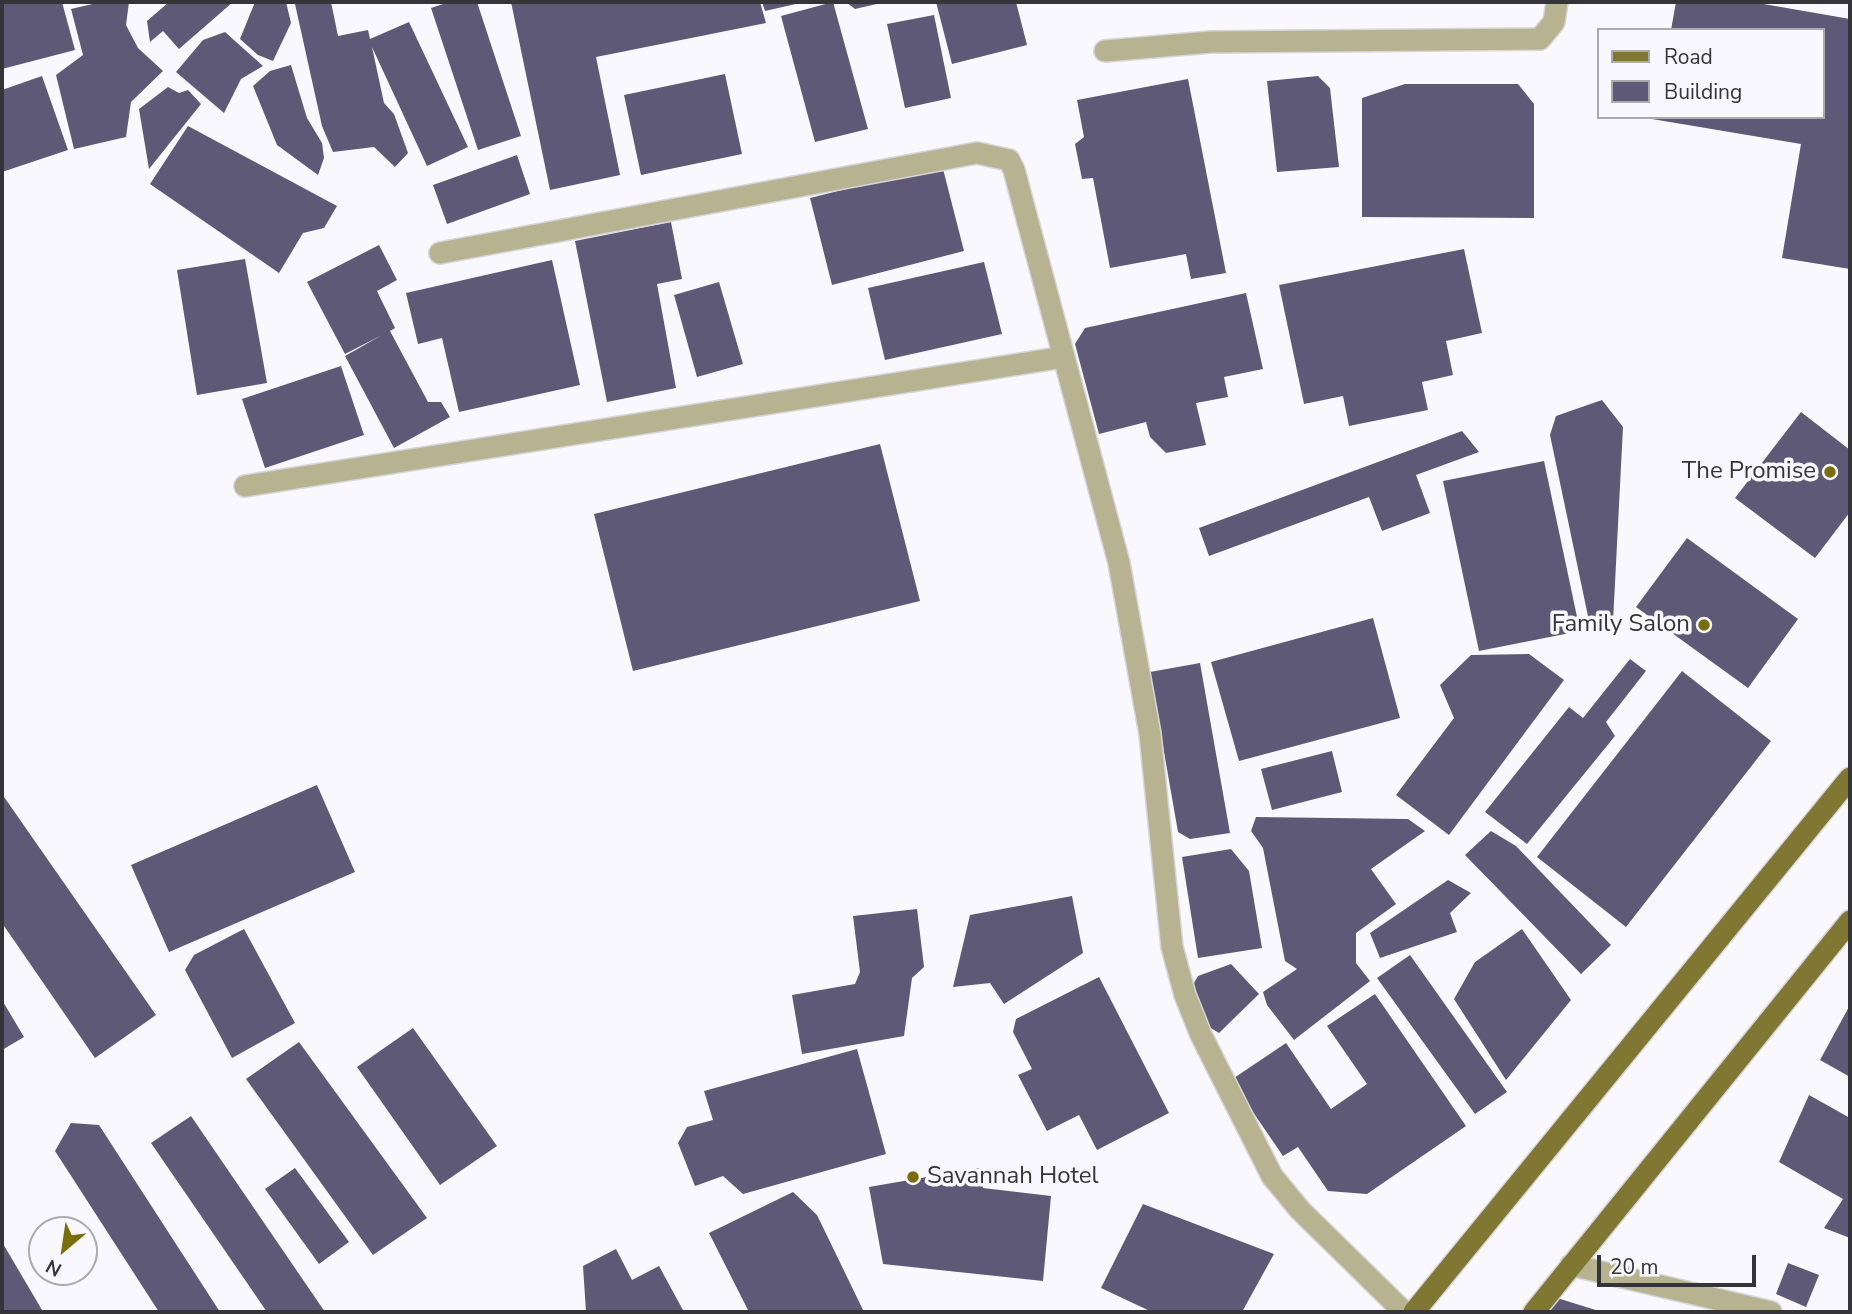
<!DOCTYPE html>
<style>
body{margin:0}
#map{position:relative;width:1852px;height:1314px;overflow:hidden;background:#f9f8fe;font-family:"Nunito Sans",sans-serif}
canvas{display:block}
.frame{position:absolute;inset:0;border:4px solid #353439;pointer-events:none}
.legend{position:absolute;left:1597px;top:28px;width:228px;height:91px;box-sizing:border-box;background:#f9f8fe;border:2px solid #abaaaf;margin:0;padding:9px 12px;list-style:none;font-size:21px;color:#353439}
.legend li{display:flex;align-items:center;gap:14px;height:35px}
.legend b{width:35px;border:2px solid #abaaaf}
.north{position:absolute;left:28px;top:1216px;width:70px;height:70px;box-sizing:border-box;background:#f9f8fe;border:2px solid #abaaaf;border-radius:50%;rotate:209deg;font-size:19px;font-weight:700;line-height:28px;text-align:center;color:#353439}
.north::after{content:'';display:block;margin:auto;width:24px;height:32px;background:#796e0a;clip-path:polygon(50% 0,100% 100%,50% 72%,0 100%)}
.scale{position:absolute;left:1597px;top:1255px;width:159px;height:32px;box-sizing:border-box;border:4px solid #353439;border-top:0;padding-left:9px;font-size:21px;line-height:24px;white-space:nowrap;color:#353439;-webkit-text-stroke:5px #f9f8fe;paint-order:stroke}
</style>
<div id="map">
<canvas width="1852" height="1314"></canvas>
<div class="frame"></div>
<ul class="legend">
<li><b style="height:9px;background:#807732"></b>Road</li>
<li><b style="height:19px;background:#5d5976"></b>Building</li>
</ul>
<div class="north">N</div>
<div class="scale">20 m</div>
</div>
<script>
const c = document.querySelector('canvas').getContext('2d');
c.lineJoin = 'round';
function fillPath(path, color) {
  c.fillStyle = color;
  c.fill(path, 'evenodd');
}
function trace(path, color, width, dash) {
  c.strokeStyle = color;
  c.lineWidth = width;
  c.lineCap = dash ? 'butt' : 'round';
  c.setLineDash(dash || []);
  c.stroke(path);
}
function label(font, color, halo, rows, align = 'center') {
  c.font = font + ' "Nunito Sans",sans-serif';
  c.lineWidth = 7;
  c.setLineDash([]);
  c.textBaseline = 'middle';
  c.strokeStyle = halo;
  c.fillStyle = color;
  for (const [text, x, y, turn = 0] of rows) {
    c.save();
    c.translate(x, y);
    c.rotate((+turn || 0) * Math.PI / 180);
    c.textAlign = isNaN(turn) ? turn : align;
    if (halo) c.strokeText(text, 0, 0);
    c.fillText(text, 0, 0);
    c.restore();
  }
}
fillPath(new Path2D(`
 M 2,2 L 62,2 L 75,50 L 2,69 Z
 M 101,2 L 129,2 L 126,25 L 138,48 L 163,71 L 131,102 L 126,137 L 74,149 L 56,75 L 83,55 L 71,9 Z
 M 169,2 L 233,2 L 179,49 L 163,31 L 150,42 L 147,21 Z
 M 255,2 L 286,2 L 291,23 L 273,61 L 258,55 L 240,39 Z
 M 306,2 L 331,2 L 338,36 L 368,30 L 370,39 L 409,22 L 468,147 L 427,166 L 372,47 L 384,103 L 394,114 L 408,153 L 395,167 L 374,147 L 333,152 L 322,126 L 295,4 Z
 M 449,2 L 477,2 L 521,136 L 478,150 L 431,8 Z
 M 511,2 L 760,2 L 766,23 L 596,57 L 620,175 L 550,190 Z
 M 762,2 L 799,2 L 800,3 L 765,11 Z
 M 833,2 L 868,129 L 815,142 L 781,16 Z
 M 846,2 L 881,2 L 881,3 L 855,9 Z
 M 936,2 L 1016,2 L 1027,45 L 952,64 Z
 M 1676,2 L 1752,2 L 1850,19 L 1850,269 L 1782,258 L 1801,144 L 1652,119 L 1822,117 L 1822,30 L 1671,30 Z
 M 934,15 L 951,98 L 905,108 L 887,24 Z
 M 225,32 L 263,66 L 241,79 L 224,113 L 176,72 L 203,40 Z
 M 291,65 L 307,118 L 322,143 L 324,158 L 318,175 L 277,145 L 253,86 L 270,71 Z
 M 725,74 L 742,154 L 641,175 L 624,95 Z
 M 42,76 L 68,150 L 2,172 L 2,90 Z
 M 1318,76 L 1330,88 L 1339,167 L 1277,172 L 1267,81 Z
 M 1188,79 L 1226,273 L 1191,279 L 1186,254 L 1110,268 L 1093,178 L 1082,179 L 1075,144 L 1084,137 L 1077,100 Z
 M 1405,84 L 1518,84 L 1534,104 L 1534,218 L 1362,217 L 1362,98 Z
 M 168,87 L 179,93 L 188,90 L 201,104 L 149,169 L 139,109 Z
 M 188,126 L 337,206 L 324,228 L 303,233 L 279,273 L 150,184 Z
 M 517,155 L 530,194 L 447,224 L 433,185 Z
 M 942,165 L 964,251 L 832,285 L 810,198 Z
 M 671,222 L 682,279 L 657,284 L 676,388 L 607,402 L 575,241 Z
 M 379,245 L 397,280 L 377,291 L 395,328 L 390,331 L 428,402 L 441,402 L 450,417 L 394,448 L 345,356 L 382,335 L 345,354 L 307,282 Z
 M 1464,249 L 1482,333 L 1446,341 L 1453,375 L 1422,382 L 1428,410 L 1349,426 L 1343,396 L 1304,404 L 1279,285 Z
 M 245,259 L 267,383 L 197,395 L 177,270 Z
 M 552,260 L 580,385 L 459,412 L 442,338 L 418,344 L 406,293 Z
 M 984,262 L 1002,334 L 885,360 L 868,288 Z
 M 719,282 L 743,364 L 697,377 L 674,295 Z
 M 1246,293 L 1263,369 L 1224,377 L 1228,397 L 1196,403 L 1206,445 L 1166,453 L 1150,437 L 1146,422 L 1099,434 L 1075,344 L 1085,328 Z
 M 341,366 L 364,435 L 265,468 L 242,399 Z
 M 1602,400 L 1623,427 L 1613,622 L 1589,621 L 1550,435 L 1556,416 Z
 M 1801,412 L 1850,450 L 1850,512 L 1815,558 L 1735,498 Z
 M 1462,431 L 1479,452 L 1416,475 L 1430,513 L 1382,531 L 1369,497 L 1209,556 L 1199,528 Z
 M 880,444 L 920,601 L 633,671 L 594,514 Z
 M 1544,461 L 1580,631 L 1479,651 L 1443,481 Z
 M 1687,538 L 1798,619 L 1748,688 L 1636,607 Z
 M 1373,618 L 1400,718 L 1239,761 L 1211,662 Z
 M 1529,654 L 1564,680 L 1449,835 L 1396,795 L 1454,718 L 1440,685 L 1471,655 Z
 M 1630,659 L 1646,671 L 1606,722 L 1615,736 L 1527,844 L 1485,812 L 1569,707 L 1583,718 Z
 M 1200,663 L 1230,833 L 1190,839 L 1178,832 L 1150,672 Z
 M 1682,671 L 1771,741 L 1626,927 L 1537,857 Z
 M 1332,751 L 1342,792 L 1272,810 L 1261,769 Z
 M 317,785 L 355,872 L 169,952 L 131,865 Z
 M 2,794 L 156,1015 L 95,1058 L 2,923 Z
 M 1256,817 L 1408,819 L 1425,831 L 1371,869 L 1396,904 L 1356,933 L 1356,963 L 1370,981 L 1294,1040 L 1267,1005 L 1263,992 L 1297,969 L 1285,961 L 1263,848 L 1251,831 Z
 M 1491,831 L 1516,846 L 1611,945 L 1581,974 L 1465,855 Z
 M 1231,849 L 1249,871 L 1262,948 L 1198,958 L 1182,857 Z
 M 1448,880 L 1471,893 L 1450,913 L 1457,932 L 1380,958 L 1370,933 Z
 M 1072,896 L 1083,953 L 1004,1004 L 990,983 L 953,987 L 970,915 Z
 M 917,909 L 924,967 L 912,978 L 904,1036 L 802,1054 L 792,995 L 855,984 L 860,972 L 853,916 Z
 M 244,929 L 295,1023 L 232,1058 L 185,970 L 194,955 Z
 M 1522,929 L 1571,1000 L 1506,1080 L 1454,999 L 1475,962 Z
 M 1410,955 L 1507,1092 L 1475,1114 L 1377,978 Z
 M 1231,964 L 1259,994 L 1219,1033 L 1179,1009 L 1198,976 Z
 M 1099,977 L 1169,1113 L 1097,1150 L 1079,1115 L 1047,1131 L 1018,1075 L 1032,1069 L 1013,1032 L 1016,1019 Z
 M 1375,994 L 1466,1126 L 1367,1194 L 1328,1191 L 1298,1147 L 1283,1156 L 1231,1080 L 1286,1043 L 1331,1109 L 1367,1084 L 1327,1026 Z
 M 2,1000 L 24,1037 L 2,1050 Z
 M 1850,1005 L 1850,1077 L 1820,1060 Z
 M 413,1028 L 497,1146 L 440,1185 L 357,1067 Z
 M 299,1042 L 427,1218 L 373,1255 L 246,1079 Z
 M 857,1049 L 886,1154 L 743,1194 L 723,1176 L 695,1186 L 678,1143 L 687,1127 L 713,1120 L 704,1091 Z
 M 1809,1095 L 1850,1118 L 1850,1238 L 1824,1228 L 1843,1199 L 1779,1162 Z
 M 191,1116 L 325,1312 L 267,1312 L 151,1143 Z
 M 71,1123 L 99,1125 L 220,1312 L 159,1312 L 55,1151 Z
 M 295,1168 L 349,1242 L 319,1264 L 265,1189 Z
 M 979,1168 L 983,1188 L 1051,1196 L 1043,1281 L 883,1264 L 869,1187 Z
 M 793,1192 L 817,1215 L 864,1312 L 749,1312 L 709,1233 Z
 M 1143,1204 L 1274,1254 L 1242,1312 L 1152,1312 L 1101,1288 Z
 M 2,1242 L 42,1310 L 37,1312 L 2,1312 Z
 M 616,1249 L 632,1280 L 659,1266 L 684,1312 L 586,1312 L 583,1266 Z
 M 1788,1263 L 1819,1275 L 1806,1307 L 1776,1294 Z
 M 1538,1292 L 1602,1312 L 1532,1312 Z`), '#5d5976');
const minor = new Path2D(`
 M 1105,51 L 1211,42 L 1540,39 L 1554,22 L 1557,2
 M 440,253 L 977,153 L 1009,160 L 1014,170 L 1119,563 L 1150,734 L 1172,947 L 1185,995 L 1201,1035 L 1272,1176 L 1300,1210 L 1404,1312
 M 245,486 L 1064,357
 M 1571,1265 L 1771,1312`);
const major = new Path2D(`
 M 1414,1312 L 1850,778
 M 1534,1312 L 1850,921`);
trace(minor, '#d6d5db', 24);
trace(major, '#d6d5db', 24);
trace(minor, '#b7b390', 21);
trace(major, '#807732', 21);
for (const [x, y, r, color] of [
 [1830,472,7,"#796e0a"],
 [1704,625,7,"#796e0a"],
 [913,1177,7,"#796e0a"]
]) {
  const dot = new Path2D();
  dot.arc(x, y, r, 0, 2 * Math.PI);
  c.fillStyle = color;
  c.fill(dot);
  trace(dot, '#f9f8fe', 2.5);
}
label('24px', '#353439', '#f9f8fe', [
 ["The Promise",1816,472],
 ["Family Salon",1690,625],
 ["Savannah Hotel",927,1177,"left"]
], 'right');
</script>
